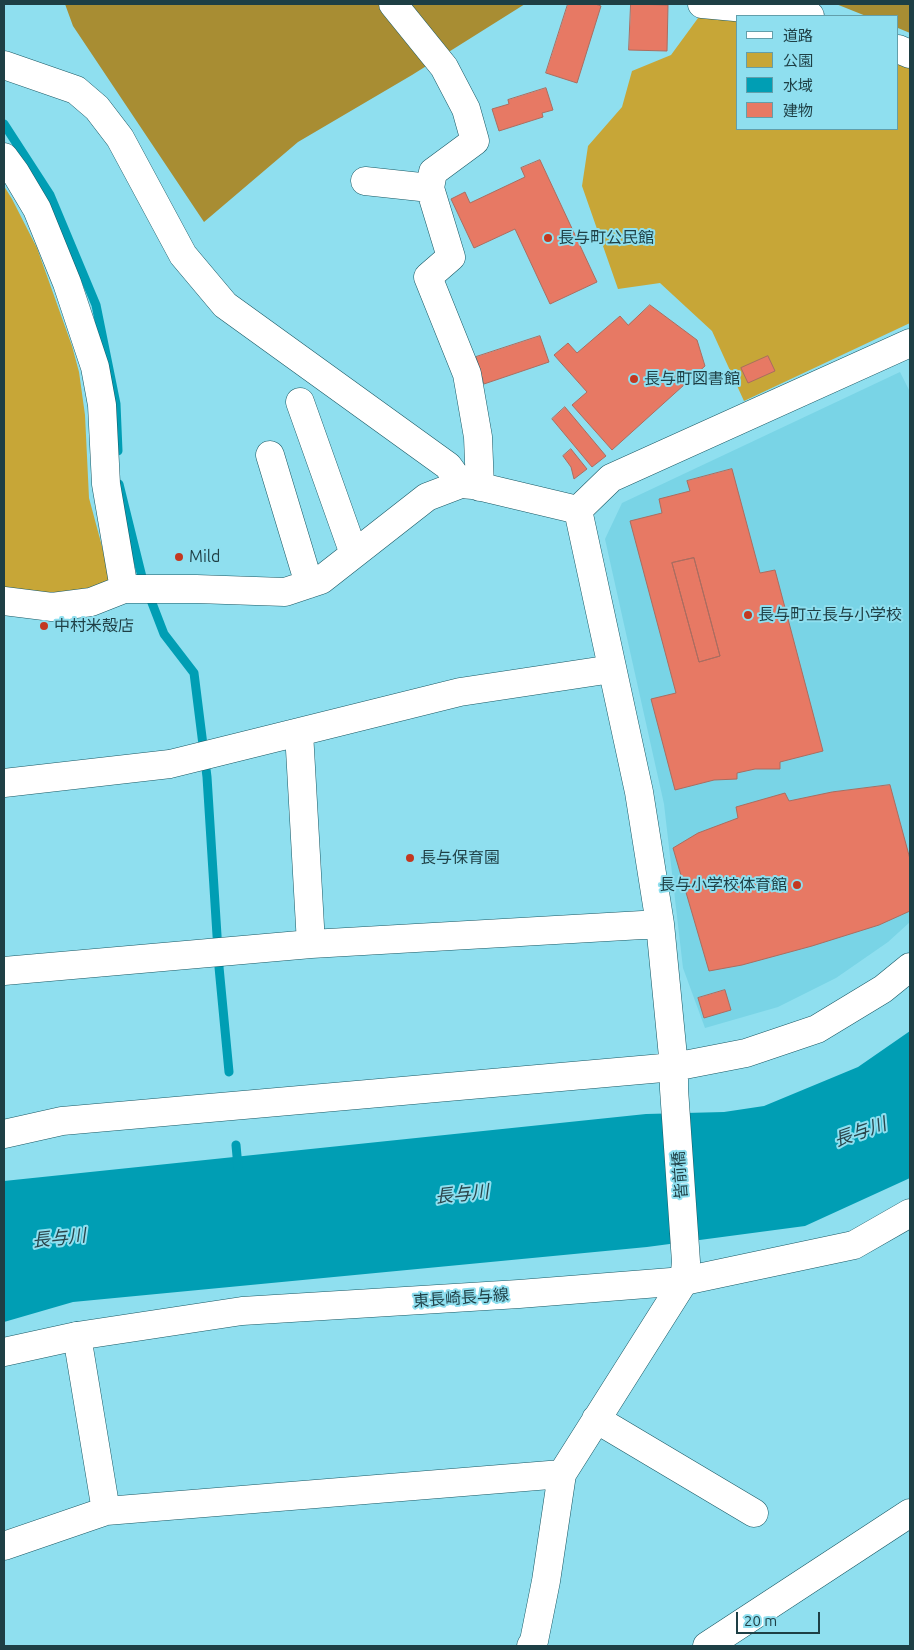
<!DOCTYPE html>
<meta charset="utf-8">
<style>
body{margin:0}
#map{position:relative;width:914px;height:1650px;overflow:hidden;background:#8fdfef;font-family:Ubuntu,"Noto Sans JP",sans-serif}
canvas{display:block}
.frame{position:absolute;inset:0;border:5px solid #1e3f45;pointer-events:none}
.legend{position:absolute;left:736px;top:15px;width:162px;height:115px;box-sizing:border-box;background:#8fdfef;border:1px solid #629fab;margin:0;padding:6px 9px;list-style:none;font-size:15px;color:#1e3f45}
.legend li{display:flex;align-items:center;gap:10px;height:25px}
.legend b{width:25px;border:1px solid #629fab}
.scale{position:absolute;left:736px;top:1612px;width:84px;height:22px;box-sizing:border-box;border:2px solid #1e3f45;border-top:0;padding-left:6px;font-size:15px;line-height:18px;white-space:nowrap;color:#1e3f45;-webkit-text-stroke:4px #8fdfef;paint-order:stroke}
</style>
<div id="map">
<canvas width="914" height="1650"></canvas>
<div class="frame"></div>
<ul class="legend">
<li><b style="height:6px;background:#fff"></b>道路</li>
<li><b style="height:14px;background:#c7a637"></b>公園</li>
<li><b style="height:14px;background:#009eb4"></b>水域</li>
<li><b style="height:14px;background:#e77964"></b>建物</li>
</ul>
<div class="scale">20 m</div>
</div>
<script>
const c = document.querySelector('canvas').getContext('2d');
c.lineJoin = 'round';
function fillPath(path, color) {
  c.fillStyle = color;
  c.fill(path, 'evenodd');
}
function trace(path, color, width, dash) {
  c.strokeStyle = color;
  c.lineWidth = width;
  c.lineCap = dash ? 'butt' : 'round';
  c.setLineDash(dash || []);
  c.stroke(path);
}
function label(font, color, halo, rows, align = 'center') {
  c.font = font + ' Ubuntu,"Noto Sans JP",sans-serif';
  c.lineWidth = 4;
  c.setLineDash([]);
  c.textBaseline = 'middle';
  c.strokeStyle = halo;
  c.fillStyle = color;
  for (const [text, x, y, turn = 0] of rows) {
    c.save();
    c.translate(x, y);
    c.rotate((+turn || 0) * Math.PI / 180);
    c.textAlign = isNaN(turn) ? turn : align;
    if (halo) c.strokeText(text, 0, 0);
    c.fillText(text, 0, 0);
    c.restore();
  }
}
fillPath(new Path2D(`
 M 900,372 L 910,392 L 910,922 L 888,942 L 836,978 L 778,1007 L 705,1028 L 683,968 L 664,804 L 605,539 L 622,503 Z`), '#79d4e6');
fillPath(new Path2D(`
 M 701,14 L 738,16 L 738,129 L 898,129 L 898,58 L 910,62 L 910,323 L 744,401 L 712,331 L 660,283 L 618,289 L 582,186 L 588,146 L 622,107 L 632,71 L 671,55 Z
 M 4,186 L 12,199 L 37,248 L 72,346 L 79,372 L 85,415 L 89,498 L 111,580 L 93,587 L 59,593 L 4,590 Z`), '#c7a637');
fillPath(new Path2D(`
 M 65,4 L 525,4 L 412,75 L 298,142 L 204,222 L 73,26 Z
 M 836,4 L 910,4 L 910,33 L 898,28 L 898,16 L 866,16 Z`), '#a88d33');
fillPath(new Path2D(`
 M 910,1031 L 910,1178 L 805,1226 L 647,1247 L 73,1302 L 4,1322 L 4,1181 L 646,1114 L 724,1112 L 764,1106 L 858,1067 Z`), '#009eb4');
trace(new Path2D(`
 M 4,124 L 50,195 L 96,305 L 116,404 L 118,451
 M 119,484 L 142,577 L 164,634 L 194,673 L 207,777 L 219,967 L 229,1072
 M 236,1145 L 238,1167`), '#009eb4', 9);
const building = new Path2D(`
 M 568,4 L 595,4 L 601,6 L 577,83 L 546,73 Z
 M 631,4 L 668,5 L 667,51 L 629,50 Z
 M 546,88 L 553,110 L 542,113 L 543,117 L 499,131 L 492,109 L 509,104 L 508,100 Z
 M 540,160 L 597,282 L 550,304 L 515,229 L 474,248 L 451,199 L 465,192 L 470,203 L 525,177 L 521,168 Z
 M 650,305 L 697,340 L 705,366 L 612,450 L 572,405 L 587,392 L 554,355 L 568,343 L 577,353 L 620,316 L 628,325 Z
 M 540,336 L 549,362 L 484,384 L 476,357 Z
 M 768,356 L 775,371 L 748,383 L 741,368 Z
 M 565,407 L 606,456 L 592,467 L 552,419 Z
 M 571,449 L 587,469 L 574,479 L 571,467 L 563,456 Z
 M 732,469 L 760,573 L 775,570 L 823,751 L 780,762 L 780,769 L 755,769 L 737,773 L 737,779 L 714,780 L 675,790 L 651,699 L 676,693 L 630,521 L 662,513 L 659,499 L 690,491 L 687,481 ZM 694,558 L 720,656 L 699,662 L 672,563 Z
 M 694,558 L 720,656 L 699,662 L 672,563 Z
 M 890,785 L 910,859 L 910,911 L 879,925 L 812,946 L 742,965 L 709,971 L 673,848 L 698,833 L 738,818 L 736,807 L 785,793 L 789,801 L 832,792 Z
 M 725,990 L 731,1010 L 704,1018 L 698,998 Z`);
fillPath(building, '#e77964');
trace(building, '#aa6d60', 1);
const minor = new Path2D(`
 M 393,4 L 444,67 L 466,109 L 475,141 L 433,172 L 430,188
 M 702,4 L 800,13 L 810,16
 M 898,49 L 910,54
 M 4,65 L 76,90 L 97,108 L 120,138 L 183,255 L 225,305 L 448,466 L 461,484
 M 4,157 L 15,172 L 37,209 L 67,283 L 95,367 L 102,405 L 106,484 L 124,589
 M 365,181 L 430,188 L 451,257 L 428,277 L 467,374 L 478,437 L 480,487
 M 300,402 L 354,554
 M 270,455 L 309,584
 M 578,510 L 611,478 L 910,343
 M 4,601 L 52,607 L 91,602 L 124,589 L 196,589 L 285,592 L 321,580 L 427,497 L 461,484 L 473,485 L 578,510
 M 299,732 L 460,692 L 612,669
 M 4,783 L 170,764 L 299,732 L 311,944
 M 4,971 L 311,944 L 660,924
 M 4,1134 L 62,1121 L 674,1067 L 746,1053 L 817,1029 L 883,989 L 910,967
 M 77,1336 L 106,1511
 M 596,1419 L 754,1513
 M 4,1546 L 106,1511 L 562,1474
 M 531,1646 L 534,1641 L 546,1581 L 562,1474 L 684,1281 L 686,1262 L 674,1089 L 674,1067 L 660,924 L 639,792 L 578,510
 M 707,1646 L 910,1513`);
const major = new Path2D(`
 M 4,1352 L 77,1336 L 242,1311 L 519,1294 L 684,1281 L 854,1245 L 910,1213`);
trace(minor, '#195864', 29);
trace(major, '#195864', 29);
trace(minor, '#fff', 28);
trace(major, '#fff', 28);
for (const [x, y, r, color] of [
 [548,238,5,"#c33820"],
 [634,379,5,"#c33820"],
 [179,557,5,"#c33820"],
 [748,615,5,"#c33820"],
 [44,626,5,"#c33820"],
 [410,858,5,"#c33820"],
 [797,885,5,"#c33820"]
]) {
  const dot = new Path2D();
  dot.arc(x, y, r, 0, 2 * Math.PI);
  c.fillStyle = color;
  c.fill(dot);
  trace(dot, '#8fdfef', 2);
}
label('16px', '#1e3f45', '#8fdfef', [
 ["長与町公民館",558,238],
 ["長与町図書館",644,379],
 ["Mild",189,557],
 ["長与町立長与小学校",758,615],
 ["中村米殻店",54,626],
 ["長与保育園",420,858],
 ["長与小学校体育館",787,885,"right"]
], 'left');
label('16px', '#1e3f45', '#8fdfef', [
 ["皆前橋",680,1175,-94],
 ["東長崎長与線",461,1298,-4]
]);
label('italic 18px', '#2a454b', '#8fdfef', [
 ["長与川",860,1132,-19],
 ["長与川",462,1194,-6],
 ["長与川",59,1238,-6]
]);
</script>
